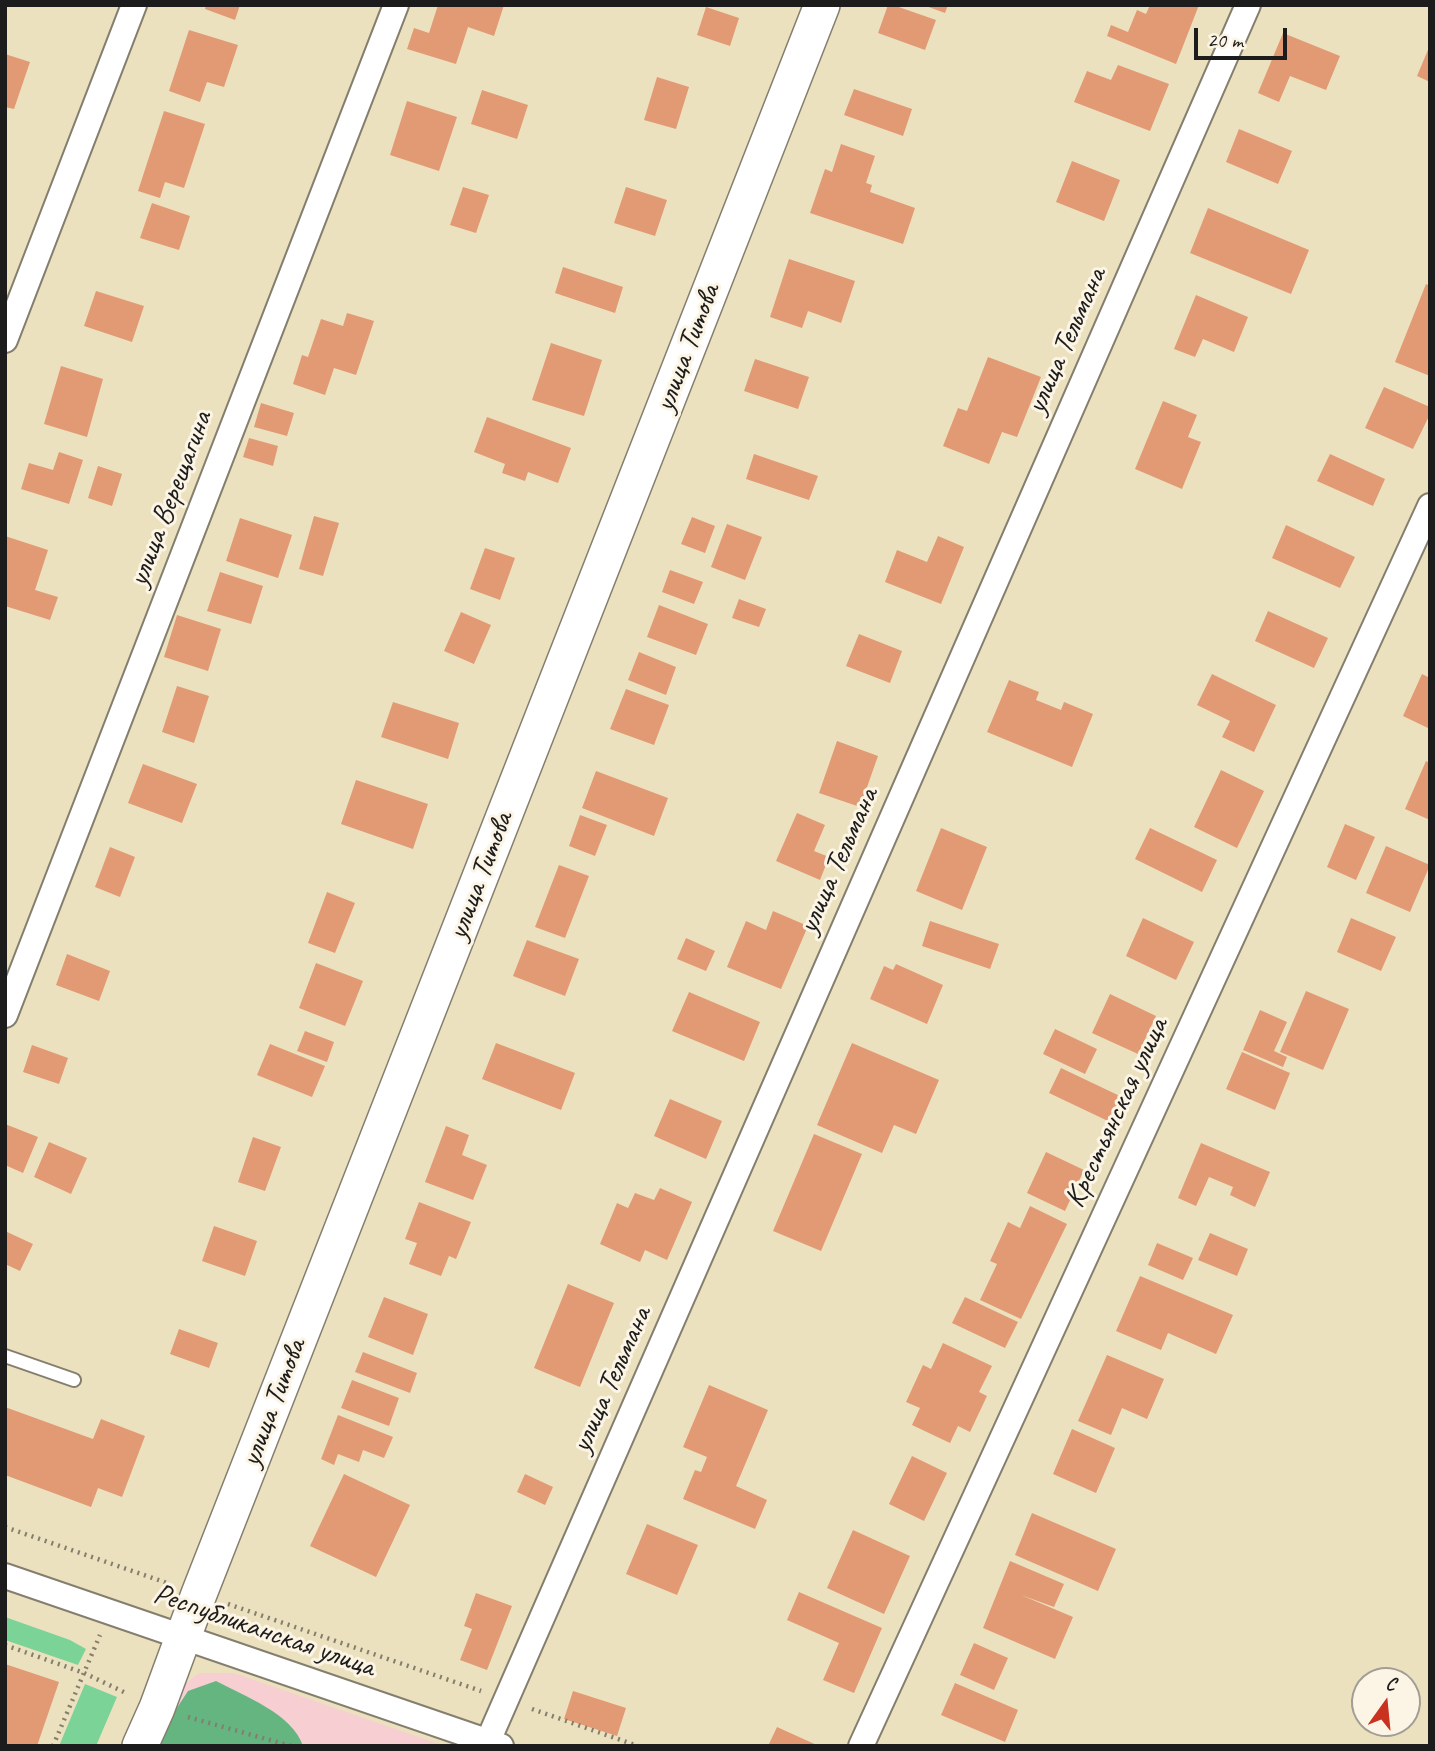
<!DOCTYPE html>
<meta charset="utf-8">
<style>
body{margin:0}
#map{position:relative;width:1435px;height:1751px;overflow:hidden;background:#ece1bf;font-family:Caveat,sans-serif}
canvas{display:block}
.frame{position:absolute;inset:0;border:7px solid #1c1c1c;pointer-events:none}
.north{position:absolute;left:1351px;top:1667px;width:70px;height:70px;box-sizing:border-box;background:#fcf5e5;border:2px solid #a29e95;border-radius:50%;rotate:15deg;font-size:19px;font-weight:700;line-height:28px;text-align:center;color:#1c1c1c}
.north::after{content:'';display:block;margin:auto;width:24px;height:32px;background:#c8321e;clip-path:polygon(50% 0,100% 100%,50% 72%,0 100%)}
.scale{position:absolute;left:1194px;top:28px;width:93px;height:32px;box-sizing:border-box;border:4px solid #1c1c1c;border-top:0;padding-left:9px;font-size:21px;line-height:24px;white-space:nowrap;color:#1c1c1c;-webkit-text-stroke:5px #fcf5e5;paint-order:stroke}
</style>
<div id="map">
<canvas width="1435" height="1751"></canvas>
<div class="frame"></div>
<div class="north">С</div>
<div class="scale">20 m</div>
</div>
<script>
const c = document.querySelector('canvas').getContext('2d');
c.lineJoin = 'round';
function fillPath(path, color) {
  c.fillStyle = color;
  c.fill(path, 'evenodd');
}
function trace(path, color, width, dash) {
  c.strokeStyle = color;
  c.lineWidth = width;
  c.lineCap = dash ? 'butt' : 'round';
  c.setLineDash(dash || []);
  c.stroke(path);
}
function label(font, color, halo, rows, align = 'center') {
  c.font = font + ' Caveat,sans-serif';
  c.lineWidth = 6;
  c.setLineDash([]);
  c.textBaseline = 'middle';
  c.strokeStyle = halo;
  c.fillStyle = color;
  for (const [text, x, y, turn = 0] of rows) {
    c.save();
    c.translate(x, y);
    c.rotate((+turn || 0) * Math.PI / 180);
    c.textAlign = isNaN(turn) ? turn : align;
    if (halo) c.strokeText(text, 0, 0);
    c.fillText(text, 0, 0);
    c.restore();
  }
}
fillPath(new Path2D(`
 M 199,1673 L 234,1673 L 445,1746 L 148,1746 L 169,1696 Z`), '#f7cfd2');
fillPath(new Path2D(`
 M 5,1617 L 70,1640 L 86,1649 L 78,1665 L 5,1640 Z
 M 85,1684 L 117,1697 L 96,1746 L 59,1746 Z`), '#7bd398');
fillPath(new Path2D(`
 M 216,1681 C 244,1696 293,1714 303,1746 L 158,1746 L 171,1717 L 188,1691 Z`), '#64b580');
fillPath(new Path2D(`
 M 206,5 L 240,5 L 235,20 L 205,9 Z
 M 438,5 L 504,5 L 494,36 L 468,27 L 456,64 L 407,49 L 414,28 L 429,33 Z
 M 888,5 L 893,5 L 936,20 L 925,50 L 878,33 Z
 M 923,5 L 948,5 L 945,13 Z
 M 1150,5 L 1199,5 L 1176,64 L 1107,36 L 1111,25 L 1128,32 L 1137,10 L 1146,14 Z
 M 706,7 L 739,18 L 730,46 L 697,35 Z
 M 189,30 L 238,45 L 224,87 L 207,82 L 200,102 L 169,91 Z
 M 1283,33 L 1340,56 L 1326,90 L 1290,76 L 1279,102 L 1258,93 Z
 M 1430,45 L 1430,82 L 1417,76 Z
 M 5,54 L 30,62 L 14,109 L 5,107 Z
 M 1118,65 L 1169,84 L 1150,131 L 1074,102 L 1087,71 L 1111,80 Z
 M 657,77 L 689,87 L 676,129 L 644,120 Z
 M 854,89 L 912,109 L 903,136 L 844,115 Z
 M 482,90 L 528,105 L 517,139 L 471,124 Z
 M 407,101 L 457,117 L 439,171 L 390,155 Z
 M 164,111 L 205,124 L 184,188 L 165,182 L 160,198 L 138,191 Z
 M 1239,129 L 1292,151 L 1278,184 L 1226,162 Z
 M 841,144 L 875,156 L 866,183 L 872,185 L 870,192 L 915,208 L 903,244 L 810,213 L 825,169 L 832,172 Z
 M 1072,161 L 1120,180 L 1104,221 L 1056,202 Z
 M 463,187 L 489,195 L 476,233 L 450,225 Z
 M 626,187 L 667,200 L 655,236 L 614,223 Z
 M 152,203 L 190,216 L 179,250 L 140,238 Z
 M 1208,208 L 1309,250 L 1291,294 L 1190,253 Z
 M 789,259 L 855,281 L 841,323 L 808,311 L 802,328 L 770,317 Z
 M 563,267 L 623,287 L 615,313 L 555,293 Z
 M 1426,284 L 1430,286 L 1430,376 L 1395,362 Z
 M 96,291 L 144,306 L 132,342 L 84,326 Z
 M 1196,295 L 1248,317 L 1234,352 L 1203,339 L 1195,357 L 1174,349 Z
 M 347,313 L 374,321 L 356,375 L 334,368 L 325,395 L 293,384 L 302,355 L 308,357 L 321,319 L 343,326 Z
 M 551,343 L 602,360 L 584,416 L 532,400 Z
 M 988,357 L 1041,377 L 1017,437 L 1002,432 L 989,464 L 943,446 L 958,408 L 967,411 Z
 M 755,359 L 809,377 L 798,409 L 744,391 Z
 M 61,366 L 103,379 L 87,437 L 44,424 Z
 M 1384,387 L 1430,407 L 1430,414 L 1413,449 L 1365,428 Z
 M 1163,401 L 1197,415 L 1188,437 L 1201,442 L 1182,489 L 1135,469 Z
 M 261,403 L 294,413 L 287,436 L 254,427 Z
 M 487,417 L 571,448 L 558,483 L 528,472 L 525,481 L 502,473 L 505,464 L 474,452 Z
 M 249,438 L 278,446 L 273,466 L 243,457 Z
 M 59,452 L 83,460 L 69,504 L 21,489 L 29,463 L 53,470 Z
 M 754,454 L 818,476 L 809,500 L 746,479 Z
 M 1330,454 L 1385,479 L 1373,506 L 1317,481 Z
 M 98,466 L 122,474 L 112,506 L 88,498 Z
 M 314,516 L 339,523 L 323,576 L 299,569 Z
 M 692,517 L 715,526 L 705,553 L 681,544 Z
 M 240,518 L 292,535 L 278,578 L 226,561 Z
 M 727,524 L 762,537 L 745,580 L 711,567 Z
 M 1286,525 L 1355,557 L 1340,588 L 1272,558 Z
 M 5,536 L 48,550 L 35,590 L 58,597 L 50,620 L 5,606 Z
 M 938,536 L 964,547 L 941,604 L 885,582 L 897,550 L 927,562 Z
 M 485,548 L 515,558 L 500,600 L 470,589 Z
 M 670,570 L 703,582 L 694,604 L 662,592 Z
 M 220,572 L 263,586 L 251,624 L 207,611 Z
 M 739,599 L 766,609 L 759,627 L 732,618 Z
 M 659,605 L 708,624 L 696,655 L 647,637 Z
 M 1268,611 L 1328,638 L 1314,668 L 1255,641 Z
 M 461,612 L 491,625 L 474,664 L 444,651 Z
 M 177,615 L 221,629 L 208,671 L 164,657 Z
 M 859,634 L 902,651 L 890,683 L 846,666 Z
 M 639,652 L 676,667 L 666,695 L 628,680 Z
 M 1212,674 L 1276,705 L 1254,752 L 1222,737 L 1230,721 L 1197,705 Z
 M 1422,674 L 1430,678 L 1430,729 L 1403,716 Z
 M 1009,680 L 1039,692 L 1036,700 L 1061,710 L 1064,702 L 1093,714 L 1072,767 L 987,732 Z
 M 177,686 L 209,696 L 194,743 L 162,732 Z
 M 626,689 L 669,705 L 654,745 L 610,729 Z
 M 393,702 L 459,723 L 448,759 L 381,737 Z
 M 837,741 L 878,756 L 860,807 L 819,793 Z
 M 1426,761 L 1430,763 L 1430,820 L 1405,809 Z
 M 143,764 L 197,784 L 182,823 L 128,803 Z
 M 1221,770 L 1264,791 L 1237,848 L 1194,827 Z
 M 596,771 L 668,798 L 654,836 L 582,808 Z
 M 356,780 L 428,804 L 413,849 L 341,824 Z
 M 797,813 L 825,825 L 814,851 L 829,857 L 820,880 L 776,861 Z
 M 580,815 L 607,825 L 595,856 L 569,846 Z
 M 1345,824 L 1375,837 L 1356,880 L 1327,867 Z
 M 941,828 L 987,847 L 962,910 L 916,891 Z
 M 1150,828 L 1217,860 L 1202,892 L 1135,859 Z
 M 1386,846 L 1430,865 L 1410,912 L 1366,893 Z
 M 110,847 L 135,857 L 120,897 L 95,887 Z
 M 559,865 L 589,876 L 565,938 L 535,927 Z
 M 327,892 L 355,903 L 335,953 L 308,943 Z
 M 773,911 L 808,926 L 781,989 L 727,967 L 746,921 L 766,930 Z
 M 1143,918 L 1194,942 L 1176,980 L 1126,956 Z
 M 1351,918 L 1396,937 L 1381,971 L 1337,952 Z
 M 930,921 L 999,944 L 990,969 L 922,946 Z
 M 686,938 L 715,951 L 706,971 L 677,959 Z
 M 527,940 L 579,959 L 565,996 L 513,976 Z
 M 67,954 L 110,971 L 99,1001 L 56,985 Z
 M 316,963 L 363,981 L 345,1026 L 299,1008 Z
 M 896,964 L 943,985 L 927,1024 L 870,999 L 884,966 L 893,970 Z
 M 1306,991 L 1349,1009 L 1323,1070 L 1280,1052 Z
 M 689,992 L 760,1022 L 744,1061 L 672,1031 Z
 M 1110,994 L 1156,1016 L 1138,1054 L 1092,1033 Z
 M 1260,1010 L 1287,1022 L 1274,1051 L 1287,1057 L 1283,1067 L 1243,1050 Z
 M 1055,1029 L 1097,1049 L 1085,1074 L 1043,1054 Z
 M 305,1031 L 334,1042 L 327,1062 L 297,1051 Z
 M 496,1043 L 575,1073 L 561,1110 L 482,1079 Z
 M 852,1043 L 939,1080 L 916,1134 L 894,1125 L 882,1153 L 817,1125 Z
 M 270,1044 L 325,1066 L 312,1097 L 257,1075 Z
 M 32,1045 L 68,1058 L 59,1084 L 23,1072 Z
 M 1242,1052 L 1290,1073 L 1275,1110 L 1226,1089 Z
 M 1061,1068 L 1122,1097 L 1110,1122 L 1049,1093 Z
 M 670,1099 L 722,1121 L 706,1159 L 654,1136 Z
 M 5,1124 L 38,1137 L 23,1173 L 5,1165 Z
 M 446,1126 L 469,1135 L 462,1155 L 487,1165 L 473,1200 L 425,1182 Z
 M 814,1134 L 862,1154 L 821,1251 L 773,1231 Z
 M 253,1137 L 281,1147 L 265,1191 L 238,1182 Z
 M 49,1142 L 87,1158 L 71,1194 L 34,1177 Z
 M 1201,1143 L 1270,1172 L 1255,1207 L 1230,1195 L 1233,1187 L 1209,1177 L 1196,1206 L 1178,1198 Z
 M 1046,1152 L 1084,1170 L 1065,1211 L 1027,1193 Z
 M 660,1188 L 692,1202 L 667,1260 L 645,1250 L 640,1262 L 600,1244 L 617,1203 L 628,1208 L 635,1193 L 654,1200 Z
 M 419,1202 L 471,1222 L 456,1259 L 449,1256 L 441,1276 L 409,1264 L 417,1243 L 405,1239 Z
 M 1030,1206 L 1067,1224 L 1021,1319 L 980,1300 L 997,1264 L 990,1261 L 1008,1222 L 1020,1228 Z
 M 214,1226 L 257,1241 L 245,1276 L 202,1261 Z
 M 5,1231 L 33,1244 L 20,1271 L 5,1264 Z
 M 1210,1233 L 1248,1249 L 1237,1276 L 1198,1260 Z
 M 1157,1243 L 1193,1258 L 1183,1280 L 1148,1265 Z
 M 1140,1276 L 1233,1315 L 1216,1354 L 1168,1333 L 1161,1350 L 1116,1331 Z
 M 568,1284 L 614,1303 L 580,1387 L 534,1368 Z
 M 384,1297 L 428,1314 L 413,1355 L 368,1337 Z
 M 965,1297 L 1018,1322 L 1005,1348 L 952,1323 Z
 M 179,1329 L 218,1343 L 209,1368 L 170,1354 Z
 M 943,1343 L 992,1366 L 979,1392 L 987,1396 L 970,1432 L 958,1426 L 950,1443 L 912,1425 L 920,1408 L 906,1402 L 923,1365 L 931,1369 Z
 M 363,1352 L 417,1373 L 410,1393 L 355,1372 Z
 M 1107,1355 L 1164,1379 L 1147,1419 L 1122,1408 L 1111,1435 L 1078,1421 Z
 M 352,1380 L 399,1398 L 389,1426 L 341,1408 Z
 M 709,1385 L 768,1410 L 736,1486 L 767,1500 L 755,1529 L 683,1499 L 695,1470 L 701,1472 L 707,1457 L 683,1447 Z
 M 5,1407 L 93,1439 L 101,1419 L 145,1436 L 122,1497 L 98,1488 L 91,1507 L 5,1475 Z
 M 338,1415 L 393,1437 L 384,1458 L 363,1450 L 359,1462 L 338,1454 L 334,1465 L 321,1459 Z
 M 1072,1429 L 1115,1448 L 1096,1493 L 1053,1474 Z
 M 912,1456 L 947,1473 L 924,1521 L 889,1504 Z
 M 344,1474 L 410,1505 L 376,1577 L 310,1546 Z
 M 525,1474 L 553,1487 L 545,1505 L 517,1492 Z
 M 1032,1513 L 1116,1549 L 1098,1591 L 1015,1555 Z
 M 647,1524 L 698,1545 L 677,1595 L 626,1574 Z
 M 853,1530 L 910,1556 L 884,1614 L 827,1588 Z
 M 1010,1561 L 1064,1584 L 1054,1607 L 1021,1595 L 1073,1617 L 1055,1659 L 983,1628 Z
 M 799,1592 L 882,1628 L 854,1693 L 823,1680 L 839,1643 L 787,1620 Z
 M 476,1593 L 512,1606 L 487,1670 L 460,1660 L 472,1629 L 464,1626 Z
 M 974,1643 L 1008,1658 L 994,1690 L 960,1675 Z
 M 5,1664 L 59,1682 L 37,1746 L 5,1746 Z
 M 955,1683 L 1018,1710 L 1005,1742 L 941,1715 Z
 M 573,1691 L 626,1708 L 617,1736 L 564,1719 Z
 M 777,1727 L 819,1746 L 768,1746 Z`), '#e29a74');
const service = new Path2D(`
 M 5,1356 L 74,1380`);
const minor = new Path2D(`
 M 5,340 L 134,5
 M 5,1015 L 396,5
 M 5,1576 L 501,1746
 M 488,1741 L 1248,5
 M 861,1746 L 1430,506`);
const secondary = new Path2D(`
 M 140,1746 L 157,1708 L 199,1594 L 822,5`);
trace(service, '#847e6e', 16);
trace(minor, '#847e6e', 28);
trace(secondary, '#847e6e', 38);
trace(new Path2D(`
 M 5,1527 L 170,1584
 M 228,1604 L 481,1691
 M 5,1645 L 84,1673 L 128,1694
 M 532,1709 L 638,1746
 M 188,1717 L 291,1746
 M 53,1746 L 100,1635`), '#847e6e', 4.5, [2, 5]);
trace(service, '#fff', 12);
trace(minor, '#fff', 24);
trace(secondary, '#fff', 35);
label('30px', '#1c1c1c', '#fcf5e5', [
 ["улица Тельмана",1067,341,-66],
 ["улица Титова",688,348,-69],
 ["улица Верещагина",171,499,-69],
 ["улица Тельмана",839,861,-66],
 ["улица Титова",481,876,-69],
 ["Крестьянская улица",1117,1113,-65],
 ["улица Тельмана",612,1380,-66],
 ["улица Титова",274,1403,-69],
 ["Республиканская улица",264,1631,19]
]);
</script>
